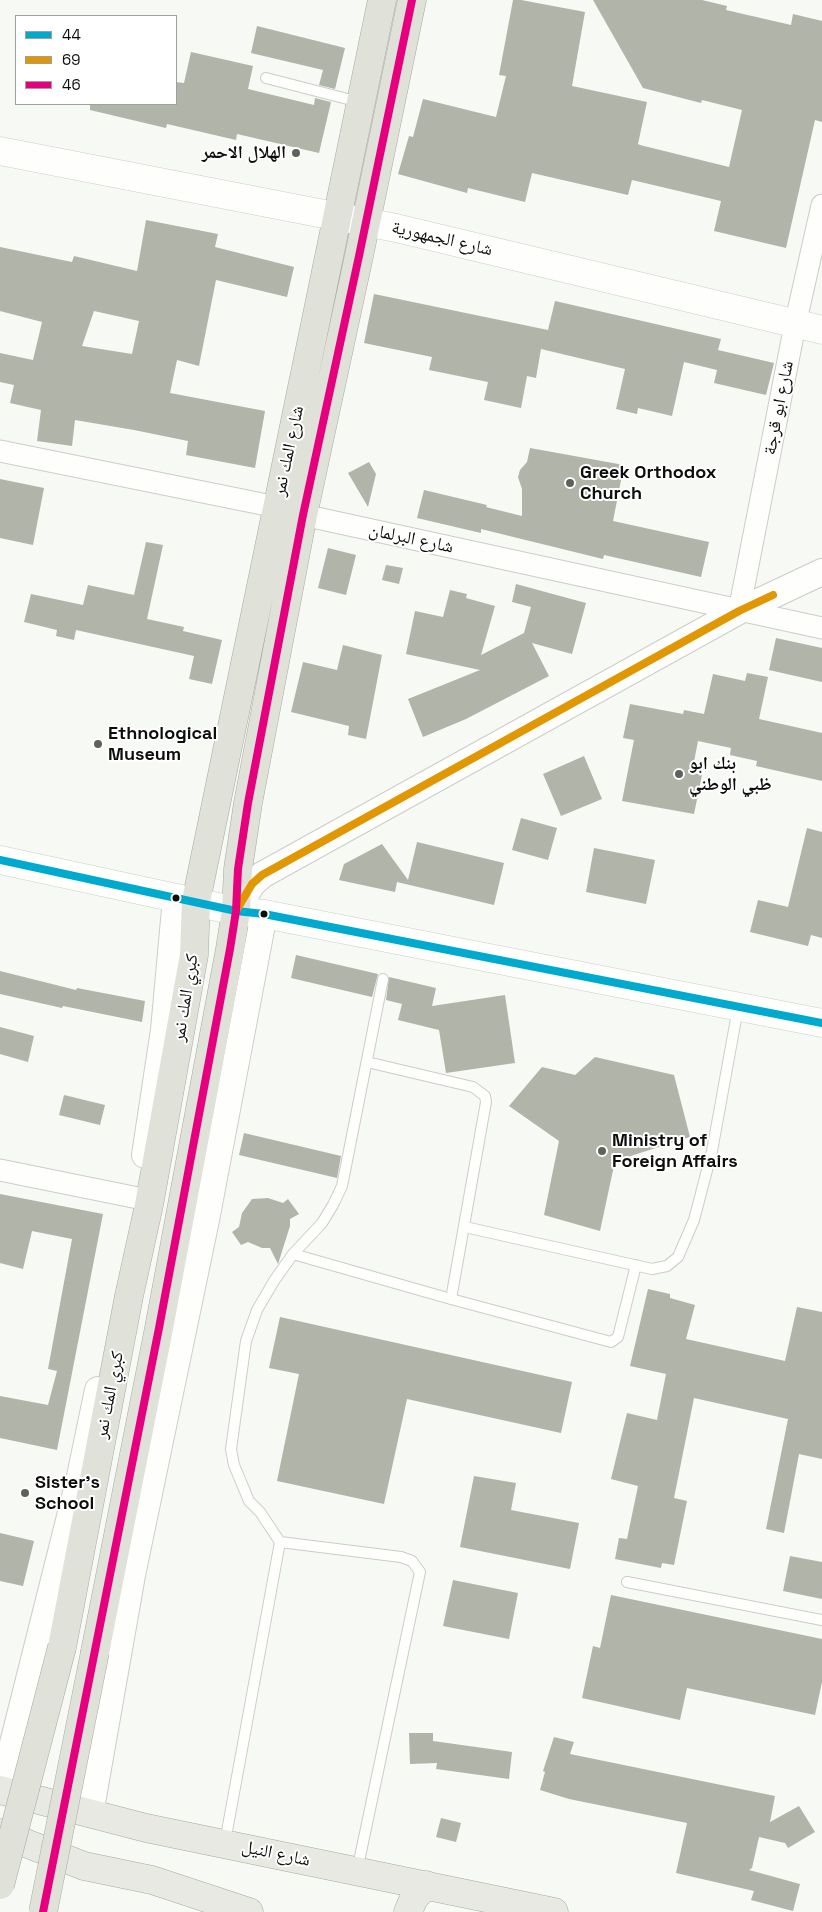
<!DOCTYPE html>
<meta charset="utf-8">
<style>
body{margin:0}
#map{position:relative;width:822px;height:1912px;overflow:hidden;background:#f7f9f4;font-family:"Space Grotesk",sans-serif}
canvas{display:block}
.legend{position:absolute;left:15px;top:15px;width:162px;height:90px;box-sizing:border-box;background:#fff;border:1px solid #9f9f9e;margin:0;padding:6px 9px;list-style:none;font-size:15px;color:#0e0f0c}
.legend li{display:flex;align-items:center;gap:10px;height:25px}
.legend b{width:25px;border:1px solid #9f9f9e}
</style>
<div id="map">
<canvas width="822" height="1912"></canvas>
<ul class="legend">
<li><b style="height:6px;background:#00a9ce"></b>44</li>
<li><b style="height:6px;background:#e09701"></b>69</li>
<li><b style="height:6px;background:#e5007d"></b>46</li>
</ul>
</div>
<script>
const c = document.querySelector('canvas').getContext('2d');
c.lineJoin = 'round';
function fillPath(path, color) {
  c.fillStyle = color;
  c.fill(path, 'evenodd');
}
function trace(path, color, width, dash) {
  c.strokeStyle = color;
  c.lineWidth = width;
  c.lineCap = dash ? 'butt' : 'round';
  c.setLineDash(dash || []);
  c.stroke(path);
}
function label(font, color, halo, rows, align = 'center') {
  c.font = font + ' "Space Grotesk","Noto Naskh Arabic",sans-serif';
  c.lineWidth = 4;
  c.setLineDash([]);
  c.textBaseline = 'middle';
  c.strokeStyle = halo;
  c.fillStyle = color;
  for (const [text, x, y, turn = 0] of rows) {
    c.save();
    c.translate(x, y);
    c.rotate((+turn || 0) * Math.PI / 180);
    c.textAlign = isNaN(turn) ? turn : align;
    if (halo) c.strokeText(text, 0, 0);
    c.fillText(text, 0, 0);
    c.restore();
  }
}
fillPath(new Path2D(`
 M 513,0 L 521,0 L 585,12 L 572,86 L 647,102 L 638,144 L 640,145 L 729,167 L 742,110 L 702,100 L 701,103 L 643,88 L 593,0 L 702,0 L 727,6 L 726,10 L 791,25 L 793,14 L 822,21 L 822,122 L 815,120 L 786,248 L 714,231 L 721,201 L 632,180 L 628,195 L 532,173 L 525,202 L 468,188 L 467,193 L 398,174 L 409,136 L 413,137 L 423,99 L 496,117 L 506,76 L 499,75 Z
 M 257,26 L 345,48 L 335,89 L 319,85 L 323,70 L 251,53 Z
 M 191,52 L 253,66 L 248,89 L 314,105 L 315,98 L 331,102 L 319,153 L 237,134 L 236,140 L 167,124 L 166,128 L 90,110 L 90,104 L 176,104 L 176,82 L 184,83 Z
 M 146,220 L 218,234 L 215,247 L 294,267 L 287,297 L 216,280 L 199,366 L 177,360 L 170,393 L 265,411 L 255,468 L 186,455 L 188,441 L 134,430 L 75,420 L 72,446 L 37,441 L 41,410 L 10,403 L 14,385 L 0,382 L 0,353 L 33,360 L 42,322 L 0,311 L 0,247 L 72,262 L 74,256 L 137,271 ZM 94,311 L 139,321 L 132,354 L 82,346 Z
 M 374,294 L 548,330 L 555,301 L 721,339 L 718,350 L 774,363 L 766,395 L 714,383 L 717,370 L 684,362 L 672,416 L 638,408 L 637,414 L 616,409 L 625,369 L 541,349 L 536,378 L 527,376 L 521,408 L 484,400 L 488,382 L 429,370 L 432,357 L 364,343 Z
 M 530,448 L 624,465 L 613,521 L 709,542 L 701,577 L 604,555 L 603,559 L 481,529 L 481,533 L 417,518 L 424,490 L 487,505 L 486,507 L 522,516 L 522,489 L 518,477 L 520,470 L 527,462 Z
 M 369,462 L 376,474 L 368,507 L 348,473 Z
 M 0,479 L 44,488 L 33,545 L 0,538 Z
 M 146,542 L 163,545 L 147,619 L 184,627 L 183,631 L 222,640 L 212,684 L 189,679 L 194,656 L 76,630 L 74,640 L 56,636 L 57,630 L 24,622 L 31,594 L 83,605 L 88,585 L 134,595 Z
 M 328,548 L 356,555 L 346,595 L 318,588 Z
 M 386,565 L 403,568 L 399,584 L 382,580 Z
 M 516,584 L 586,603 L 572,654 L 532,643 L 549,676 L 466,719 L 423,737 L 408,699 L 480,670 L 406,654 L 415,611 L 443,617 L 450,590 L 467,594 L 466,598 L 495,606 L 481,655 L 524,633 L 531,607 L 512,602 Z
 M 776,638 L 822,648 L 822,682 L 769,670 Z
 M 343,645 L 382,655 L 366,739 L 348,735 L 349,726 L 291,712 L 303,662 L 337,670 Z
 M 747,673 L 768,677 L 759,719 L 822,733 L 822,781 L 756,766 L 757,761 L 730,755 L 731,748 L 698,741 L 692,772 L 702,775 L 694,814 L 622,801 L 634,740 L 623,738 L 630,704 L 683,714 L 684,710 L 704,714 L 713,674 L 745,681 Z
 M 584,756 L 602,799 L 561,816 L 543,774 Z
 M 521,818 L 557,828 L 548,860 L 512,850 Z
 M 807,828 L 822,832 L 822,938 L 811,935 L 808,946 L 750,932 L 758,900 L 788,907 Z
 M 417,842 L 504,863 L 494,905 L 397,882 L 395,892 L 339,880 L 344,864 L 382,844 L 408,880 Z
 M 594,848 L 655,860 L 646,904 L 586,892 Z
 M 296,955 L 378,974 L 372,997 L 291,978 Z
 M 0,971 L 76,990 L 77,988 L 145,1001 L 142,1022 L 63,1006 L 62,1008 L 0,994 Z
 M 389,977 L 436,988 L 432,1006 L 505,995 L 515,1063 L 446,1073 L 439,1030 L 398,1020 L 402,1004 L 386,1000 Z
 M 0,1027 L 34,1036 L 28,1062 L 0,1054 Z
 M 595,1057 L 674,1075 L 690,1137 L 615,1161 L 600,1231 L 544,1215 L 559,1141 L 509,1106 L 542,1067 L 575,1075 Z
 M 64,1095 L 105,1105 L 100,1125 L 59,1115 Z
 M 244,1133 L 341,1156 L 337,1178 L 239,1155 Z
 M 0,1194 L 103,1214 L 57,1450 L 0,1438 L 0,1396 L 48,1405 L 57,1371 L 48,1369 L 72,1239 L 32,1231 L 23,1269 L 0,1263 Z
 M 268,1198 L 283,1203 L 288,1199 L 299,1214 L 290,1219 L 290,1226 L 278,1264 L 270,1248 L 262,1248 L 248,1242 L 241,1245 L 232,1232 L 239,1227 L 242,1213 L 252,1199 Z
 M 648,1289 L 670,1294 L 670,1298 L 695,1305 L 686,1339 L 785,1361 L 797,1307 L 822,1312 L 822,1459 L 799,1454 L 784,1533 L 766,1529 L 788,1419 L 694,1398 L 674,1498 L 687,1501 L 674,1565 L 662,1563 L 661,1568 L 615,1559 L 619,1538 L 627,1539 L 638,1486 L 611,1479 L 627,1413 L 657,1420 L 666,1374 L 630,1366 Z
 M 280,1317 L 572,1382 L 561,1433 L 407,1399 L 384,1504 L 277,1481 L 299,1374 L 269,1368 Z
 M 474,1476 L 516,1483 L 511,1510 L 579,1523 L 570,1569 L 460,1547 Z
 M 0,1533 L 34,1541 L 23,1586 L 0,1581 Z
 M 790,1556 L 822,1562 L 822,1599 L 783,1591 Z
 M 453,1580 L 518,1593 L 509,1639 L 443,1626 Z
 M 611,1595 L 822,1639 L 822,1682 L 815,1715 L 687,1688 L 680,1720 L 582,1698 L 593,1646 L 600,1648 Z
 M 409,1733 L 433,1733 L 433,1741 L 512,1752 L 509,1779 L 436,1769 L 437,1763 L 410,1764 Z
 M 554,1737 L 574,1742 L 570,1754 L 775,1796 L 770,1822 L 799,1806 L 815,1832 L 788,1848 L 785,1843 L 759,1837 L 752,1868 L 749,1870 L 800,1884 L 793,1911 L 751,1900 L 754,1891 L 676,1873 L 687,1823 L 569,1799 L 540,1790 L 545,1772 L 543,1771 Z
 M 441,1818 L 461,1823 L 456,1842 L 436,1837 Z`), '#b0b4a9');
const service = new Path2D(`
 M 266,78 L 359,102
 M 465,1227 L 652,1269 L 667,1266 L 678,1257 L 694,1220 L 712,1151 L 738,1008
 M 293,1254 L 451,1299 L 486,1102 L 485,1096 L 473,1087 L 367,1062
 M 451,1299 L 611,1342 L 618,1337 L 636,1265
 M 627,1582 L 822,1620
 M 225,1842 L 280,1542
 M 357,1871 L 420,1572 L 412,1561 L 401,1557 L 280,1542 L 260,1512 L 249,1501 L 234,1465 L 231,1449 L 246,1341 L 257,1310 L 274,1281 L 293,1254 L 322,1223 L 333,1205 L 342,1186 L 383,979`);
const minor = new Path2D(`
 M 0,451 L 277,507 L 303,515 L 822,628
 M 739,611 L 795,325 L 822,205
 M 0,1170 L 138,1198`);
const tertiary = new Path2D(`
 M 236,911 L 252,884 L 262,875 L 739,611 L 822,572
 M 145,1155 L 164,1030 L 176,898
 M 1,1791 L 79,1481 L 98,1390
 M 90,1814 L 132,1575 L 206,1220 L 264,914`);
const secondary = new Path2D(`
 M 0,151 L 396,228 L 822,330
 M 0,860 L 236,911 L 264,914 L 822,1023`);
const primary = new Path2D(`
 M 0,1790 L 146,1828 L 554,1912
 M 0,1833 L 84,1866 L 152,1880 L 249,1912
 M 408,1912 L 414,1898 L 426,1885`);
const trunk = new Path2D(`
 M 62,1647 L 129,1296 L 149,1205 L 194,955 L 196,901 L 382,0
 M 95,1652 L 159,1328 L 230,949 L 236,911 L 238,869 L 248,803 L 303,515 L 359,256 L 412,0`);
trace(service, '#cccdca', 12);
trace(minor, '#cccdca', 23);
trace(tertiary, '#cccdca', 28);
trace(secondary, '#cccdca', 29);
trace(primary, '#a6aa9d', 29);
trace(trunk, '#a6aa9d', 29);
trace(service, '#fefefd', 10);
trace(minor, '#fefefd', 21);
trace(tertiary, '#fefefd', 26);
trace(secondary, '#fefefd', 28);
trace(primary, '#e8e9e3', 28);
trace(trunk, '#e0e2da', 28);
const trunkBridge = new Path2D(`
 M 0,1885 L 62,1647
 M 43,1912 L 95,1652`);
trace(trunkBridge, '#a6aa9d', 29, []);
trace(trunkBridge, '#e0e2da', 28);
trace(new Path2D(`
 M 0,860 L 236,911 L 264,914 L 822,1023`), '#00a9ce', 8);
trace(new Path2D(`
 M 236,911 L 252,884 L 262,875 L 739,611 L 773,595`), '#e09701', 8);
trace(new Path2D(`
 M 43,1912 L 159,1328 L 230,949 L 236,911 L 238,869 L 248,803 L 303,515 L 359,256 L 412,0`), '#e5007d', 8);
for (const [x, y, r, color] of [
 [296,153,5,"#60615d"],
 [570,483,5,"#60615d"],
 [98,744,5,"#60615d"],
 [679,774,5,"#60615d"],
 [176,898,4.5,"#0e0f0c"],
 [264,914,4.5,"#0e0f0c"],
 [602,1151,5,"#60615d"],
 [25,1493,5,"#60615d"]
]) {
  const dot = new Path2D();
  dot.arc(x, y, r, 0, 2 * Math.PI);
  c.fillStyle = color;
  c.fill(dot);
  trace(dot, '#fff', 2);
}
label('bold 18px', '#0e0f0c', '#fff', [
 ["الهلال الاحمر",286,153,"right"],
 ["Greek Orthodox",580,473],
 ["Church",580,494],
 ["Ethnological",108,734],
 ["Museum",108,755],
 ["بنك ابو",689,764],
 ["ظبي الوطني",689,785],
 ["Ministry of",612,1141],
 ["Foreign Affairs",612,1162],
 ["Sister's",35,1483],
 ["School",35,1504]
], 'left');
label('18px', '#0e0f0c', '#fff', [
 ["شارع الجمهورية",442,239,13],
 ["شارع ابو قرجة",779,408,-79],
 ["شارع المك نمر",289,451,-78],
 ["شارع البرلمان",411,539,12],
 ["كبري المك نمر",186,998,-81],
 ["كبري المك نمر",110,1395,-79],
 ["شارع النيل",276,1854,12]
]);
</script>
